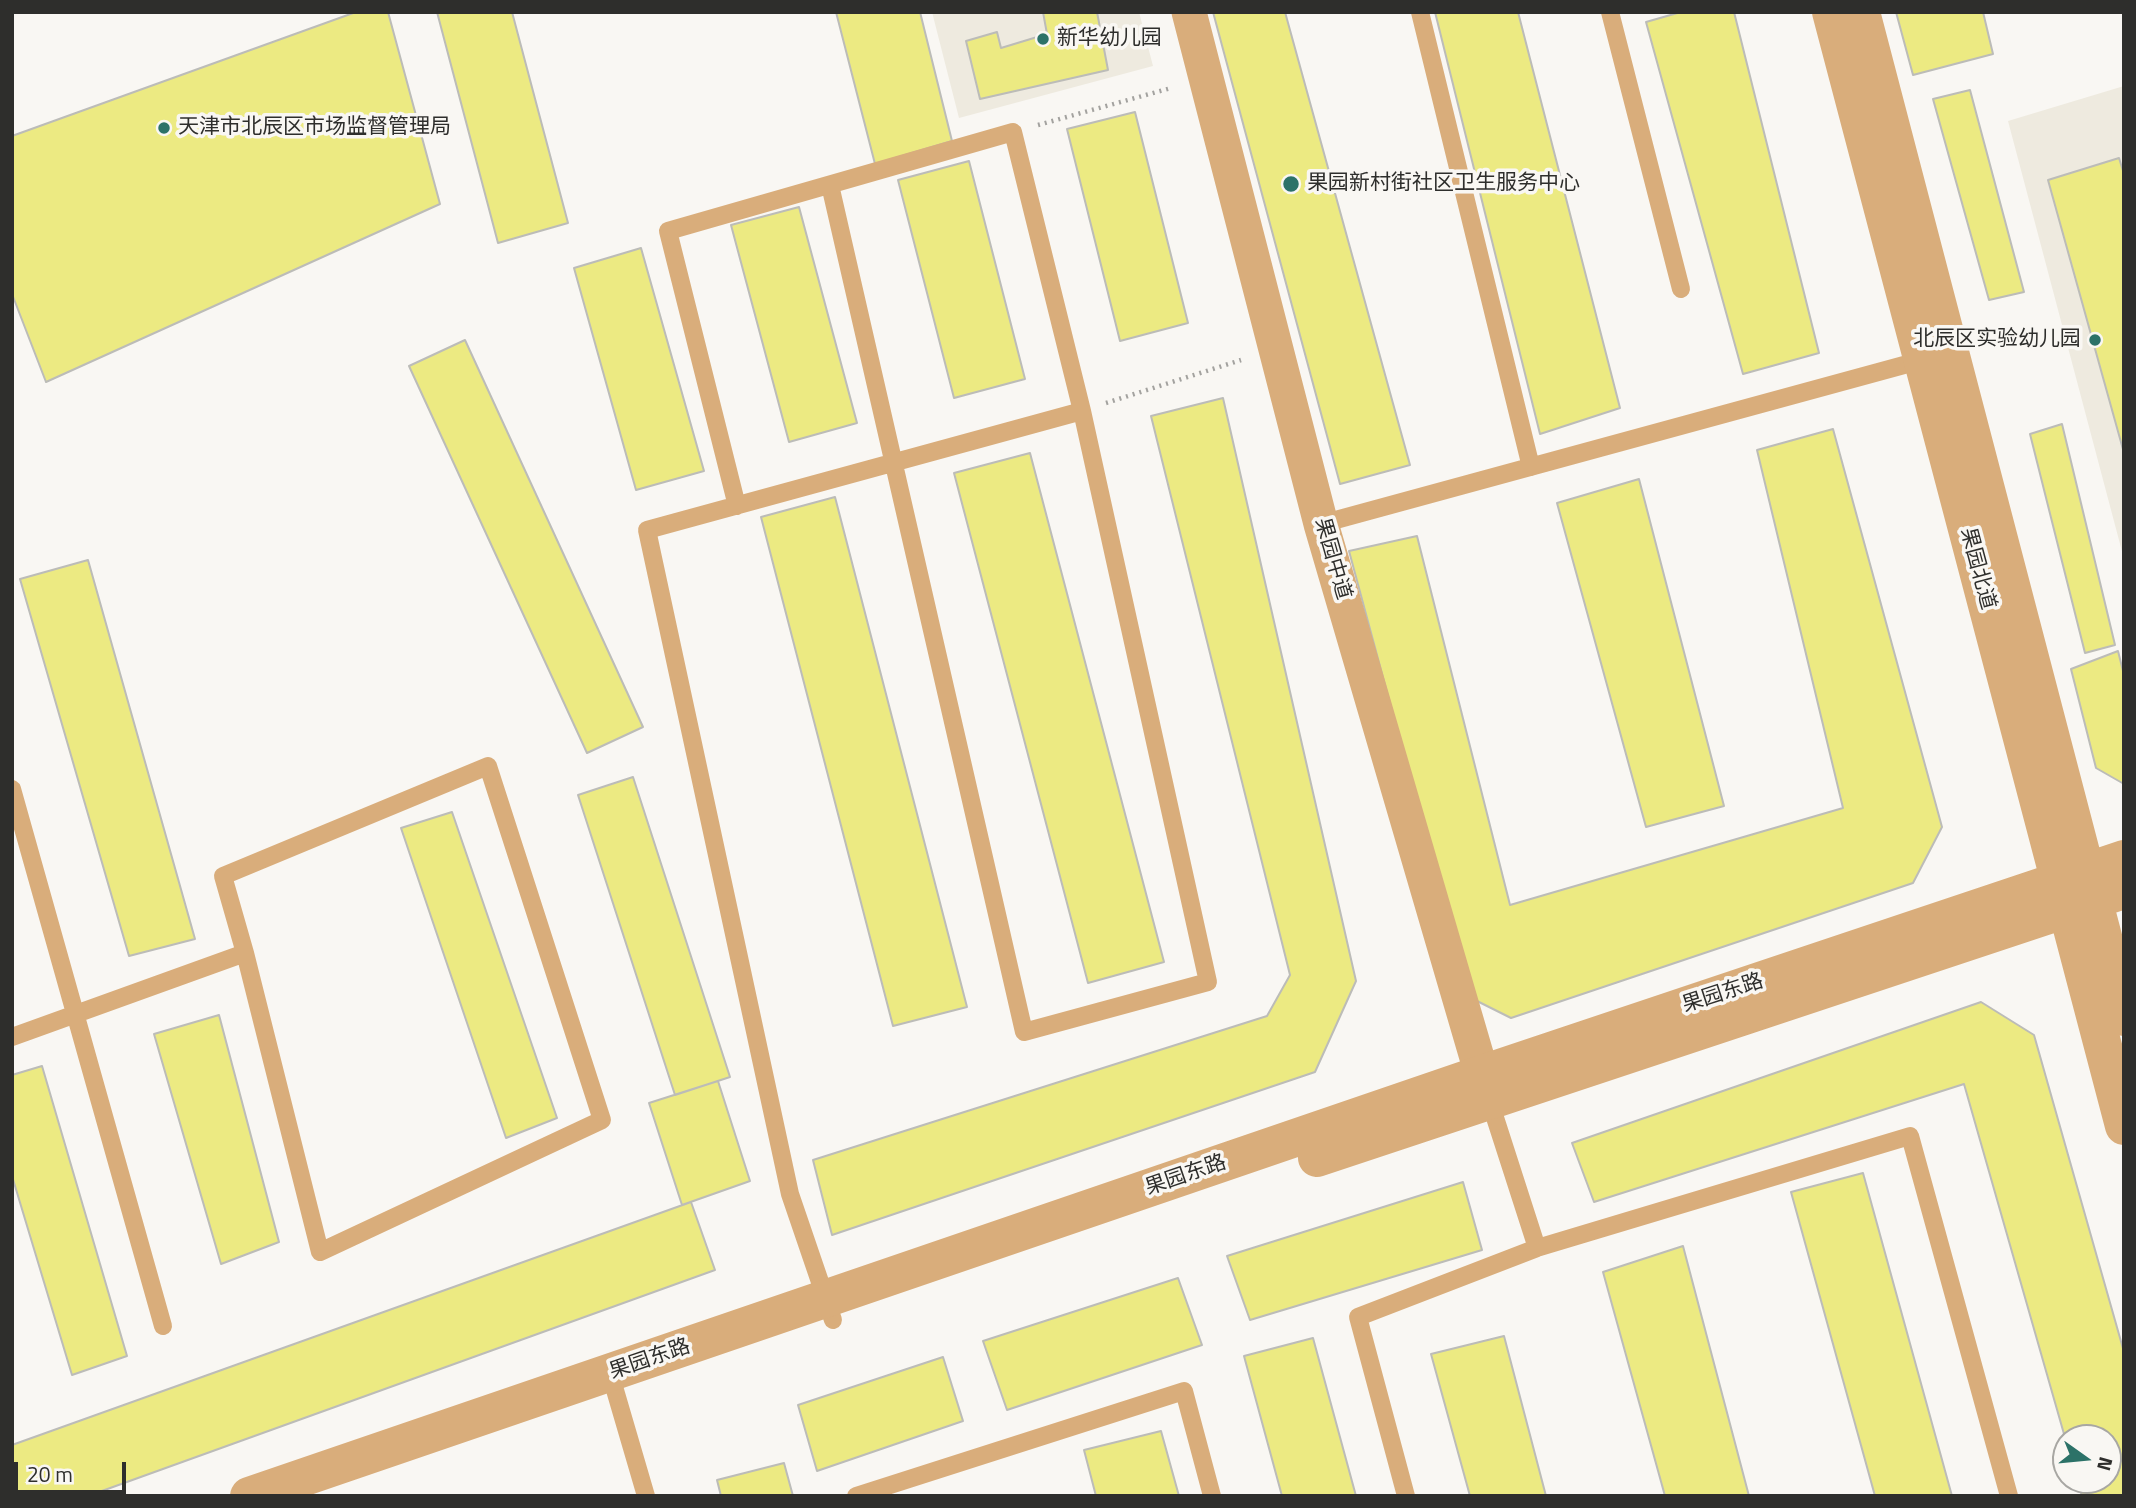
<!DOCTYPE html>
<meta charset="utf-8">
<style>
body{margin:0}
#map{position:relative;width:2136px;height:1508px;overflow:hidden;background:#f9f7f3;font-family:"Titillium Web",sans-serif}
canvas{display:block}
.frame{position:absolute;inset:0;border:14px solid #2e2e2c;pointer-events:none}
.north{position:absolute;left:2052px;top:1424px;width:70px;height:70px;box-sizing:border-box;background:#f9f7f3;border:2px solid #a8a7a3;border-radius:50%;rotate:105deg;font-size:19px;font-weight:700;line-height:28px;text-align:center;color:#2e2e2c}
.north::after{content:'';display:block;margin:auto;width:24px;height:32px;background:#2c7268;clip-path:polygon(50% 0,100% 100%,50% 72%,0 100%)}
.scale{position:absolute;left:14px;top:1462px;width:112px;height:32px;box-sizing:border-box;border:4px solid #2e2e2c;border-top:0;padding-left:9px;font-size:21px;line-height:24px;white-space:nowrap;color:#2e2e2c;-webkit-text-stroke:5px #f9f7f3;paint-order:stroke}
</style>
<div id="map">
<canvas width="2136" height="1508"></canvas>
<div class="frame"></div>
<div class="north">N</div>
<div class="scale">20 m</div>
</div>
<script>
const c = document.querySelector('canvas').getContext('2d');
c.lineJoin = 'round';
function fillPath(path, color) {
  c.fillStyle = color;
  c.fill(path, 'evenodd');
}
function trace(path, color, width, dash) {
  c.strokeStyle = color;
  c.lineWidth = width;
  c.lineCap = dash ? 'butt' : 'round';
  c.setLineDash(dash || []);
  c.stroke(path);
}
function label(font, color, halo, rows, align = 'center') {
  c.font = font + ' "Titillium Web","Noto Sans SC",sans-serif';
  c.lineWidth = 7;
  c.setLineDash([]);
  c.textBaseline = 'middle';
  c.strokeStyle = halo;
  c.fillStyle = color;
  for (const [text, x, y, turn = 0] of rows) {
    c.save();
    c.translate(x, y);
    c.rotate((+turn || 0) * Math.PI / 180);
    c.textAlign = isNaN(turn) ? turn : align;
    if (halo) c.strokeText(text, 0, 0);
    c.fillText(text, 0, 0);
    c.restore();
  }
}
fillPath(new Path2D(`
 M 932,12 L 1139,12 L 1153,66 L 959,118 Z
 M 2124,86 L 2124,559 L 2008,121 Z`), '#eeeadf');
const building = new Path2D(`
 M 356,12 L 388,12 L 440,204 L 46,382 L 12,294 L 12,136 Z
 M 437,12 L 512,12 L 568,223 L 498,243 Z
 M 836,12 L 920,12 L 952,141 L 875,164 Z
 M 1043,12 L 1097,12 L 1108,70 L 980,99 L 966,41 L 997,32 L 1001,48 L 1047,34 Z
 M 1213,12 L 1285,12 L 1410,465 L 1340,484 Z
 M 1435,12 L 1518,12 L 1620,408 L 1540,434 Z
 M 1681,12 L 1734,12 L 1819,353 L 1743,374 L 1646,22 Z
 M 1896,12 L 1983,12 L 1993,54 L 1913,75 Z
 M 1970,90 L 2024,292 L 1989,300 L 1933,99 Z
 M 1135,112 L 1188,323 L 1120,341 L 1067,129 Z
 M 2119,158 L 2124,174 L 2124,453 L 2048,180 Z
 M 969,161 L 1025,379 L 954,398 L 898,180 Z
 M 799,207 L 857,423 L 789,442 L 731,225 Z
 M 641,248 L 704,471 L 636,490 L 574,268 Z
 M 465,340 L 643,727 L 587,753 L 409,366 Z
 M 1223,398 L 1356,981 L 1315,1072 L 832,1235 L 813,1160 L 1267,1016 L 1290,975 L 1151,416 Z
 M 2062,424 L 2115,645 L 2085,653 L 2030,434 Z
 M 1833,429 L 1942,827 L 1913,883 L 1511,1018 L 1469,997 L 1349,551 L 1417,536 L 1510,905 L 1843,808 L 1757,450 Z
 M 1030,453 L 1164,962 L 1088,983 L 954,473 Z
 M 1639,479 L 1724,806 L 1646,827 L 1557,503 Z
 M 835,497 L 967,1007 L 893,1026 L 761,517 Z
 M 88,560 L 195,939 L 129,956 L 20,579 Z
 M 2118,651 L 2124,675 L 2124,784 L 2096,768 L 2071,669 Z
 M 633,777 L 730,1077 L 675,1095 L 578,795 Z
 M 452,812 L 557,1118 L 506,1138 L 401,828 Z
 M 1981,1002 L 2034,1035 L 2124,1352 L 2124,1496 L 2082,1496 L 2077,1480 L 2108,1480 L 2108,1438 L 2066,1438 L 2066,1441 L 1964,1084 L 1594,1202 L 1572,1143 Z
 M 219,1015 L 279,1242 L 221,1264 L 154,1034 Z
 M 42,1066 L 127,1356 L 72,1375 L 12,1176 L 12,1075 Z
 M 718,1081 L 750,1181 L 682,1205 L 649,1103 Z
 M 1863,1173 L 1952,1496 L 1875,1496 L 1791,1192 Z
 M 1463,1182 L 1482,1250 L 1250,1320 L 1227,1256 Z
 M 691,1202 L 715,1270 L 88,1496 L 12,1496 L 12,1445 Z
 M 1683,1246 L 1749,1496 L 1665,1496 L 1603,1272 Z
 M 1178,1278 L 1202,1345 L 1007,1410 L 983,1341 Z
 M 1504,1336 L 1546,1496 L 1470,1496 L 1431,1354 Z
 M 1313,1338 L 1356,1496 L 1282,1496 L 1244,1356 Z
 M 943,1357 L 963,1421 L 817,1471 L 798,1405 Z
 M 1161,1431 L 1179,1496 L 1096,1496 L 1084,1450 Z
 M 784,1463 L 793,1496 L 721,1496 L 717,1480 Z`);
fillPath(building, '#ecea82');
trace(building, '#bcbcb8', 2);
trace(new Path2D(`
 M 1038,125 L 1171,88
 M 1106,403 L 1241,360`), '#a3a29f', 4.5, [2, 5]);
trace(new Path2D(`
 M 1420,12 L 1531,467
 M 1610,12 L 1681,289
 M 737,506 L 668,231 L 1013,132 L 1082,411 L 1208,982 L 1024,1032 L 830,185
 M 1321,524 L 1926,359
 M 488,766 L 602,1120 L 320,1252 L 245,953 L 223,876 Z
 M 12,789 L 163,1326
 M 12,1037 L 245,953
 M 1490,1102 L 1537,1248
 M 833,1320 L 790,1194 L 647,530 L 1082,411
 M 610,1373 L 646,1496
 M 856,1496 L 1184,1391 L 1212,1496
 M 1406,1496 L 1358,1317 L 1537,1248 L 1910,1136 L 2009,1496`), '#d9ad7b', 18);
trace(new Path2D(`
 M 1189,12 L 1321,524 L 1490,1102`), '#d9ad7b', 35);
trace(new Path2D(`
 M 1831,12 L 2124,1126
 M 1861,12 L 2124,1017
 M 1317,1158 L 2124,890
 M 249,1496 L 1482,1074 L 2124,859`), '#d9ad7b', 38);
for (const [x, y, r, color] of [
 [1043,39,7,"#2c7268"],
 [164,128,7,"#2c7268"],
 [1291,184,9,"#2c7268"],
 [2095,340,7,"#2c7268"]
]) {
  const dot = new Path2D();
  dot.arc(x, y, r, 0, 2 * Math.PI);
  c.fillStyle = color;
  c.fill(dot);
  trace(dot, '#f9f7f3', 2.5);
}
label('21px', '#2e2e2c', '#f9f7f3', [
 ["新华幼儿园",1057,39],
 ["天津市北辰区市场监督管理局",178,128],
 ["果园新村街社区卫生服务中心",1307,184],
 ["北辰区实验幼儿园",2081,340,"right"]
], 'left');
label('21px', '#2e2e2c', '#f9f7f3', [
 ["果园中道",1332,559,74],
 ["果园北道",1977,569,75],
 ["果园东路",1723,994,-18],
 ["果园东路",1186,1176,-19],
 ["果园东路",650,1360,-19]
]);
</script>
